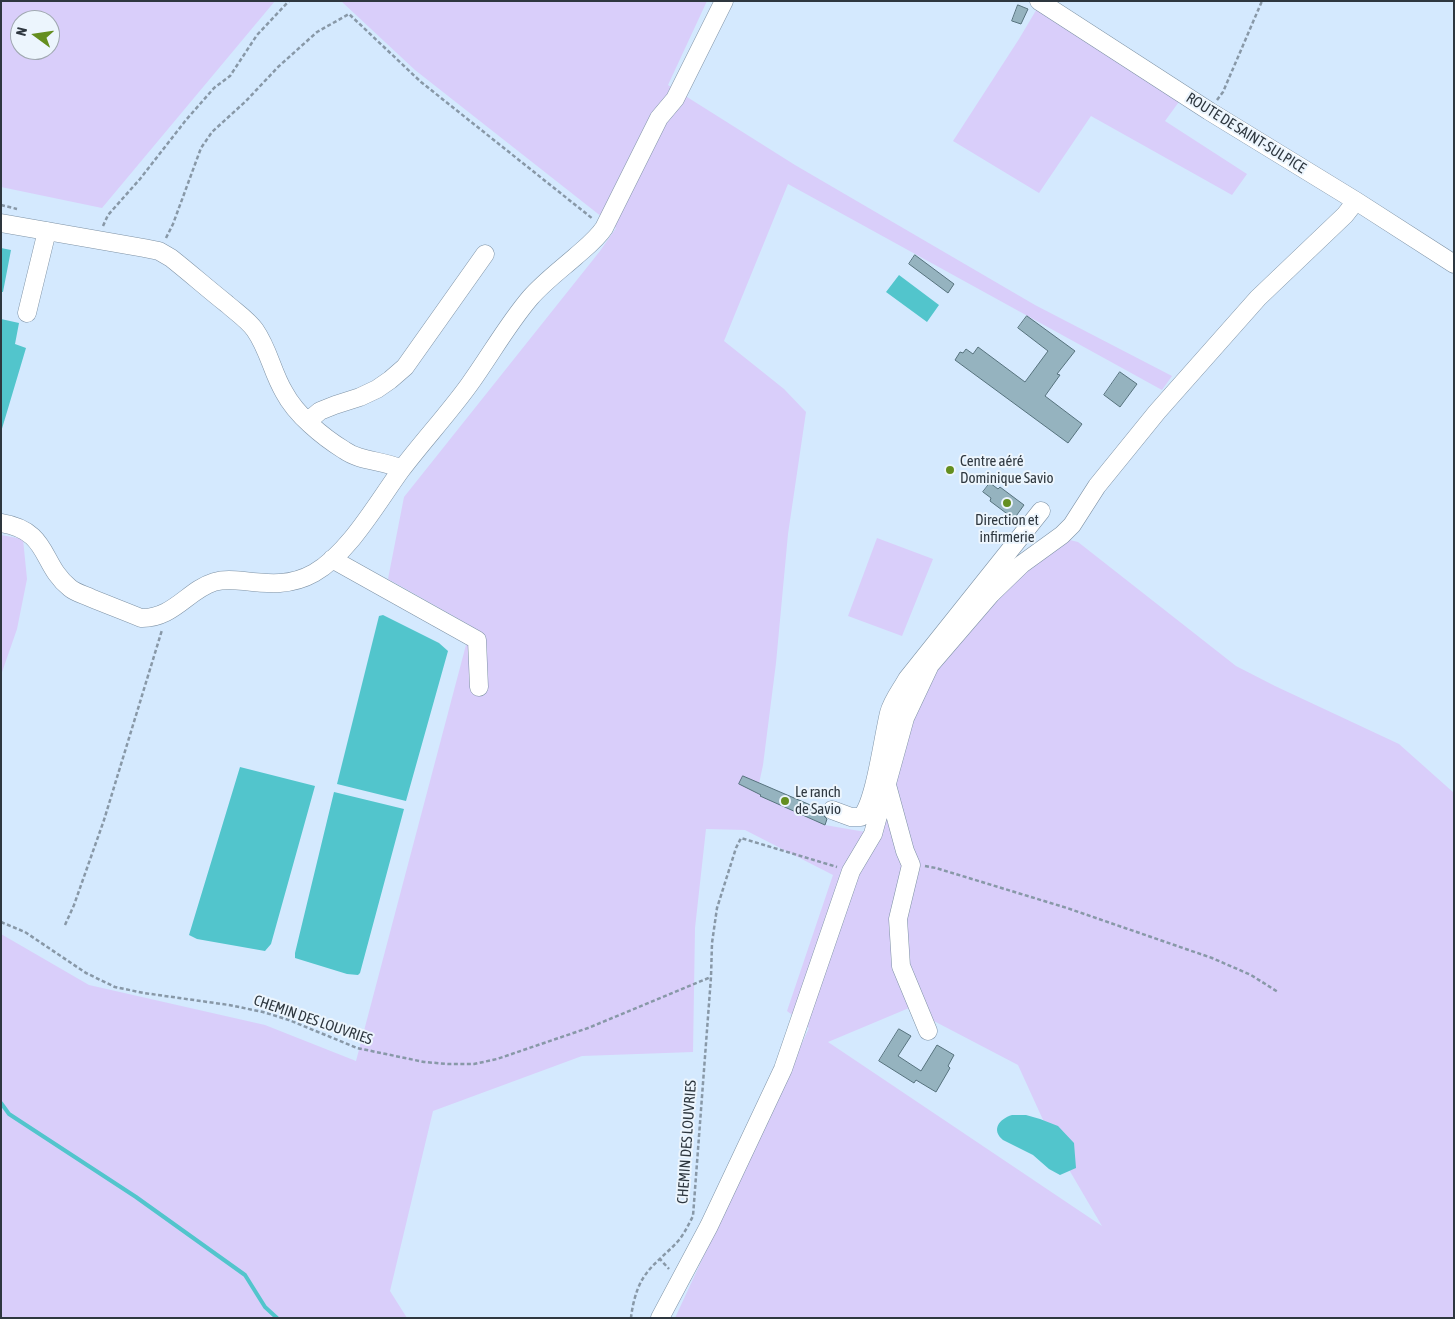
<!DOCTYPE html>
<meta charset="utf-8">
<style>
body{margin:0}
#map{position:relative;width:1455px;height:1319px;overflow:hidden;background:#d4e9fe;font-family:"Asap Condensed",sans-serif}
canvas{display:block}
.frame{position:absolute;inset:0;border:2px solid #2e373f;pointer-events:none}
.north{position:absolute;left:10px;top:10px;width:50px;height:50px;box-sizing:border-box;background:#ecf5fd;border:1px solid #a0a9b1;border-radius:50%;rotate:284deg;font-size:14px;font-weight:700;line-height:20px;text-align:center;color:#2e373f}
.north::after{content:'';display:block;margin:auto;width:18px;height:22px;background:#648e1f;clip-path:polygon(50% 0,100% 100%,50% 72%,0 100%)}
</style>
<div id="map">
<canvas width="1455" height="1319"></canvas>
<div class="frame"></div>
<div class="north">N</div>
</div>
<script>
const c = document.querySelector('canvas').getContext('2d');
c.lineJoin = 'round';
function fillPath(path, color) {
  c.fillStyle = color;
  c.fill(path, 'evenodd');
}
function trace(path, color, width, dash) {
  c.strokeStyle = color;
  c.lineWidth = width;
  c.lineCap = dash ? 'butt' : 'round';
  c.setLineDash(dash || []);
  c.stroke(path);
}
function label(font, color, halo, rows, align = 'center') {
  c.font = font + ' "Asap Condensed",sans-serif';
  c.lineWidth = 4;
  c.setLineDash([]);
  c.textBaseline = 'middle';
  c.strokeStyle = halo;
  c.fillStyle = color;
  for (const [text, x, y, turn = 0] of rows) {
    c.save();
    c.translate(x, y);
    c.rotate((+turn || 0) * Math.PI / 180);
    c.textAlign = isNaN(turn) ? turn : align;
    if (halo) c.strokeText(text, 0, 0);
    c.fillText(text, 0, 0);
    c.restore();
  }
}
fillPath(new Path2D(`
 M 1,1 L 275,1 L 102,208 L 1,187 ZM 20,20 L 50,20 L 50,50 L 20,50 Z
 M 341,1 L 707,1 L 668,85 L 795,165 L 1035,305 L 1172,376 L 1162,390 L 788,184 L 724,341 L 784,389 L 806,412 L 788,534 L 776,663 L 763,765 L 757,793 L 761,795 L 760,796 L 825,825 L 877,834 L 912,720 L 934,666 L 1004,589 L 1066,539 L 1078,542 L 1236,666 L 1275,686 L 1399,744 L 1454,793 L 1454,1318 L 675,1318 L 809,1028 L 787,1011 L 833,875 L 745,830 L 706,829 L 695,928 L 693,1052 L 582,1056 L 433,1111 L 390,1291 L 407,1318 L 1,1318 L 1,934 L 89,985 L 265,1025 L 356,1061 L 471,626 L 388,579 L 404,497 L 600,251 L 616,228 L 415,70 ZM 909,1008 L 1018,1065 L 1054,1144 L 1102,1226 L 828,1042 Z
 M 1038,7 L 1181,99 L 1165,121 L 1247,174 L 1232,195 L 1091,116 L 1039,193 L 953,141 L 1019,39 Z
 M 1,535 L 23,539 L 27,579 L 17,629 L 1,675 Z
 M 877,538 L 933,559 L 902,636 L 848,616 Z`), '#d9cefa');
fillPath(new Path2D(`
 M 1,248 L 11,250 L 3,292 L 1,292 Z
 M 899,275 L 939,305 L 927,322 L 886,292 Z
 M 1,319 L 19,323 L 15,344 L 26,348 L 1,432 Z
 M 383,615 L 439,643 L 448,651 L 406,801 L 337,784 L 379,616 Z
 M 240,767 L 315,786 L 271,944 L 265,951 L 197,939 L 189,935 Z
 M 334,792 L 404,809 L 360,973 L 358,975 L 347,974 L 295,958 L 295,953 Z
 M 1012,1115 L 1026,1115 L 1040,1119 L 1058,1126 L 1074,1143 L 1076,1168 L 1060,1175 L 1049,1169 L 1033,1155 L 1003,1140 C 991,1130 999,1119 1012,1115 Z`), '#52c5cc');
trace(new Path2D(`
 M 1,1103 L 9,1114 L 136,1197 L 245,1275 L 265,1307 L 277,1318`), '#52c5cc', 4);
const building = new Path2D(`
 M 1018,5 L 1028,9 L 1021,24 L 1012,21 Z
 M 915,255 L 954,284 L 948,293 L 909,264 Z
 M 1027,316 L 1075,351 L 1057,374 L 1060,375 L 1045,396 L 1082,424 L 1068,443 L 955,360 L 960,352 L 963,353 L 966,349 L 973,354 L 978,347 L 1025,382 L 1048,351 L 1018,328 Z
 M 1120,372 L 1137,384 L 1120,407 L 1104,395 Z
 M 990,483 L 998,489 L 1000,487 L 1024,505 L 1014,519 L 990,501 L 991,498 L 983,492 Z
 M 743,776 L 822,810 L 824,816 L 827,819 L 825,825 L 760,796 L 761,795 L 739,784 Z
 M 899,1029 L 911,1036 L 898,1056 L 921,1071 L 937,1045 L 954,1055 L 948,1066 L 950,1068 L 936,1092 L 916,1080 L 914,1083 L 879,1061 Z`);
fillPath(building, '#95b3bf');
trace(building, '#56727d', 1);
const minor = new Path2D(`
 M 1039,1 L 1209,111 L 1356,201 L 1454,264
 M 1,223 L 144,248 L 159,251 L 171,258 C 190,273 208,289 227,304 C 236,312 248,320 255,330 C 269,350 272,372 284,392 C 296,415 323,437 344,450 C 361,462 383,460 402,469
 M 27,313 L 47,231
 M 308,421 L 320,411 L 335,405 L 360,397 L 377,389 L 390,380 L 405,367 L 485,254
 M 1,523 C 50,531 40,564 70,588 C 76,593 85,595 91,598 C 108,605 124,611 141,618 C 173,619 188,590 214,582 C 224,579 234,580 244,581 C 269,584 291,586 314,573 C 349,553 377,503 401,470 C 423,441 448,414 469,385 C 490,356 507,325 530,298 C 543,283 560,270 575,257 C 585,248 596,240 604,228 L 659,118 L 675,99 L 724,1
 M 332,559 L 477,640 L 479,687
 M 887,785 L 905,851 L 911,865 L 898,919 L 901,966 L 928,1031
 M 832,810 L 851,817 L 861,817 C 875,803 883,737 889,713 C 892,701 901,690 907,679 L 1041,511
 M 660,1318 L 709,1226 L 783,1069 L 851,871 L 873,834 L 905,718 L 930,665 L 991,594 L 1022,564 L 1062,535 L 1072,525 L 1097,486 L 1157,412 L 1258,298 L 1345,215 L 1356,201`);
trace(minor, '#7e92a5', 19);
trace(new Path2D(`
 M 1217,100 L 1223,92 L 1262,1
 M 1,205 L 17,209
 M 103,226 L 108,215 L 140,179 L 186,120 L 214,88 L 230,76 L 257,35 L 289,1
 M 166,238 L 173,224 L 201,148 L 212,132 L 246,101 L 278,67 L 317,32 L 349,14 L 421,82 L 593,219
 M 925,866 L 936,868 L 1067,908 L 1212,958 L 1251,975 L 1278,992
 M 1,922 L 25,932 L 86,973 L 115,987 L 144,993 L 229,1005 L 263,1012 L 289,1020 L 357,1048 L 424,1062 L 448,1064 L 474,1064 L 497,1059 L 588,1028 L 711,977
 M 65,925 L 74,905 L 104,820 L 162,630
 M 659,1258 L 669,1269
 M 631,1318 C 632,1307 636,1290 642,1280 C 651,1264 667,1254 679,1240 C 685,1232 689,1224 693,1216 L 711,977 L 712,943 L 717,908 L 736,848 L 741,838 L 837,867`), '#8898a7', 2.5, [4, 2.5]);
trace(minor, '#fff', 18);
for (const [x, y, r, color] of [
 [950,470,5,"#648e1f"],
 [1007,503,5,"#648e1f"],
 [785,801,5,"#648e1f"]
]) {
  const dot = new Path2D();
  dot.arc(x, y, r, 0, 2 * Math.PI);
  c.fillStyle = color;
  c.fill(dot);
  trace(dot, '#ecf5fd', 2);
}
label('15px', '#2e373f', '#ecf5fd', [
 ["ROUTE DE SAINT-SULPICE",1246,133,32],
 ["CHEMIN DES LOUVRIES",313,1020,19],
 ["CHEMIN DES LOUVRIES",687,1142,-86]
]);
label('15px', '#2e373f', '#ecf5fd', [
 ["Centre aéré",960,461],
 ["Dominique Savio",960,478],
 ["Direction et",1007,520,"center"],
 ["infirmerie",1007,537,"center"],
 ["Le ranch",795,792],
 ["de Savio",795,809]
], 'left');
</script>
